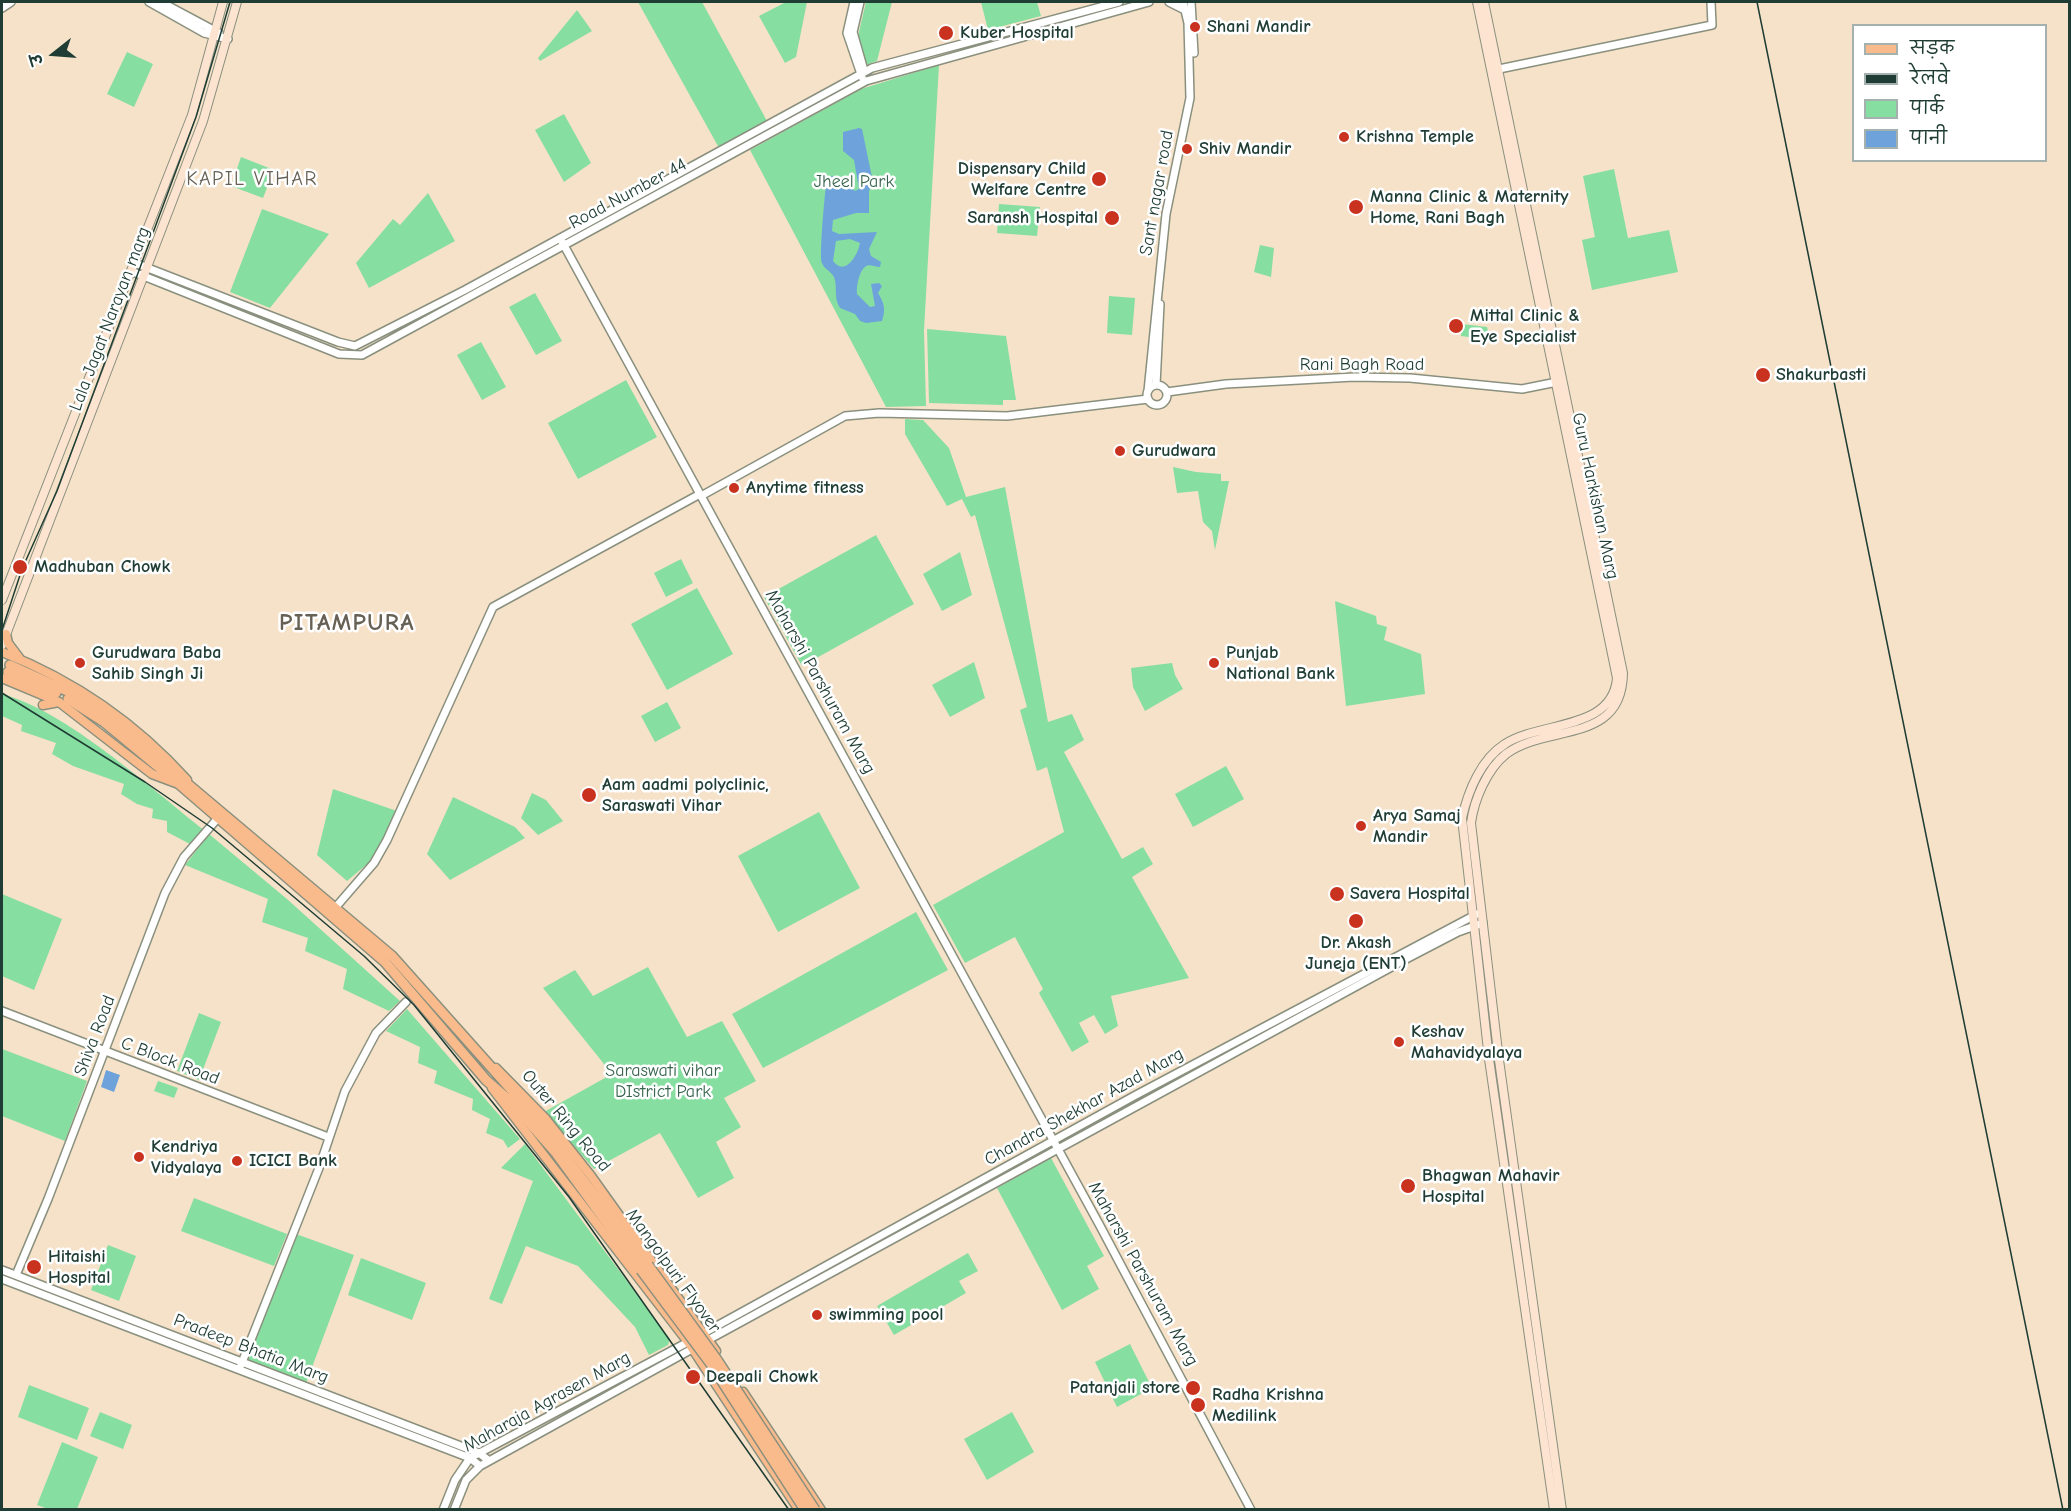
<!DOCTYPE html>
<meta charset="utf-8">
<style>
body{margin:0}
#map{position:relative;width:2071px;height:1511px;overflow:hidden;background:#f6e2c9;font-family:"Comic Neue","Playpen Sans Deva",sans-serif}
canvas{display:block}
.frame{position:absolute;inset:0;border:3px solid #1f3d34;pointer-events:none}
.legend{position:absolute;left:1852px;top:24px;width:195px;height:138px;box-sizing:border-box;background:#fff;border:2px solid #a5b1ae;margin:0;padding:8px 10px;list-style:none;font-size:18px;color:#1f3d34}
.legend li{display:flex;align-items:center;gap:12px;height:30px}
.legend b{width:30px;border:2px solid #a5b1ae}
.north{position:absolute;left:24px;top:24px;width:60px;height:60px;-webkit-text-stroke:4px #fff;paint-order:stroke;rotate:253deg;font-size:16px;font-weight:700;line-height:24px;text-align:center;color:#1f3d34}
.north::after{content:'';display:block;margin:auto;width:21px;height:27px;background:#1f3d34;clip-path:polygon(50% 0,100% 100%,50% 72%,0 100%)}
</style>
<div id="map">
<canvas width="2071" height="1511"></canvas>
<div class="frame"></div>
<ul class="legend">
<li><b style="height:8px;background:#fabb8c"></b>सड़क</li>
<li><b style="height:8px;background:#1f3d34"></b>रेलवे</li>
<li><b style="height:16px;background:#87dea1"></b>पार्क</li>
<li><b style="height:16px;background:#6da3da"></b>पानी</li>
</ul>
<div class="north">उ</div>
</div>
<script>
const c = document.querySelector('canvas').getContext('2d');
c.lineJoin = 'round';
function fillPath(path, color) {
  c.fillStyle = color;
  c.fill(path, 'evenodd');
}
function trace(path, color, width, dash) {
  c.strokeStyle = color;
  c.lineWidth = width;
  c.lineCap = dash ? 'butt' : 'round';
  c.setLineDash(dash || []);
  c.stroke(path);
}
function label(font, color, halo, rows, align = 'center') {
  c.font = font + ' "Comic Neue",sans-serif';
  c.lineWidth = 5;
  c.setLineDash([]);
  c.textBaseline = 'middle';
  c.strokeStyle = halo;
  c.fillStyle = color;
  for (const [text, x, y, turn = 0] of rows) {
    c.save();
    c.translate(x, y);
    c.rotate((+turn || 0) * Math.PI / 180);
    c.textAlign = isNaN(turn) ? turn : align;
    if (halo) c.strokeText(text, 0, 0);
    c.fillText(text, 0, 0);
    c.restore();
  }
}
fillPath(new Path2D(`
 M 638,2 L 702,2 L 767,121 L 719,148 Z
 M 786,2 L 807,2 L 796,57 L 785,63 L 759,16 Z
 M 866,2 L 892,2 L 877,61 L 866,65 L 858,36 Z
 M 981,2 L 1037,2 L 1041,16 L 988,30 Z
 M 577,10 L 592,31 L 540,61 L 538,58 Z
 M 127,52 L 153,64 L 134,107 L 107,94 Z
 M 939,65 L 924,330 L 926,406 L 886,407 L 750,150 L 861,89 Z
 M 564,114 L 591,163 L 564,182 L 535,130 Z
 M 241,157 L 274,170 L 263,198 L 231,186 Z
 M 1614,169 L 1628,238 L 1669,230 L 1678,272 L 1592,290 L 1582,240 L 1595,237 L 1583,176 Z
 M 428,193 L 455,241 L 369,288 L 356,263 L 393,219 L 400,225 Z
 M 999,204 L 1040,207 L 1037,236 L 997,233 Z
 M 262,209 L 329,234 L 270,308 L 230,292 Z
 M 1260,245 L 1274,248 L 1271,277 L 1254,272 Z
 M 535,293 L 562,341 L 536,355 L 509,307 Z
 M 1109,296 L 1135,298 L 1132,335 L 1107,333 Z
 M 1462,324 L 1487,327 L 1489,335 L 1477,338 L 1461,336 Z
 M 927,329 L 1006,336 L 1016,400 L 1003,400 L 1003,405 L 929,403 Z
 M 481,342 L 506,387 L 482,400 L 457,355 Z
 M 626,380 L 657,437 L 578,479 L 548,423 Z
 M 905,419 L 923,420 L 949,448 L 966,497 L 1005,487 L 1048,722 L 1072,714 L 1084,740 L 1064,752 L 1122,859 L 1143,847 L 1153,864 L 1132,877 L 1189,978 L 1111,996 L 1118,1026 L 1105,1034 L 1094,1015 L 1079,1023 L 1089,1042 L 1072,1052 L 1039,993 L 1043,989 L 1015,937 L 965,963 L 933,905 L 1064,832 L 1047,767 L 1037,771 L 1020,710 L 1027,707 L 975,515 L 971,517 L 962,499 L 947,506 L 905,434 Z
 M 1173,467 L 1196,472 L 1221,474 L 1221,481 L 1229,481 L 1215,550 L 1212,531 L 1203,522 L 1198,491 L 1177,493 Z
 M 876,535 L 914,604 L 802,666 L 764,597 Z
 M 960,552 L 972,595 L 942,611 L 923,574 Z
 M 681,559 L 693,583 L 666,597 L 654,573 Z
 M 697,588 L 733,654 L 667,690 L 631,624 Z
 M 1335,601 L 1376,616 L 1377,624 L 1387,627 L 1384,640 L 1421,654 L 1425,694 L 1346,706 Z
 M 974,662 L 985,698 L 950,717 L 932,685 Z
 M 1172,663 L 1175,675 L 1183,689 L 1145,711 L 1133,687 L 1131,668 Z
 M 2,694 C 68,712 149,787 204,830 L 190,844 L 167,832 L 167,821 L 152,818 L 153,809 L 137,804 L 121,794 L 124,784 L 73,766 L 52,754 L 56,743 L 21,731 L 22,725 L 2,716 Z
 M 667,702 L 681,728 L 655,742 L 641,716 Z
 M 1226,766 L 1244,799 L 1193,827 L 1175,794 Z
 M 333,789 L 397,811 L 372,860 L 347,881 L 317,855 Z
 M 532,793 L 546,800 L 563,821 L 538,835 L 521,818 Z
 M 453,797 L 515,827 L 525,838 L 450,880 L 427,854 Z
 M 819,812 L 860,888 L 778,932 L 738,856 Z
 M 209,834 L 287,899 L 400,1001 L 389,1011 L 343,989 L 347,969 L 305,951 L 308,938 L 262,922 L 268,899 L 185,865 Z
 M 2,894 L 62,919 L 34,990 L 2,976 Z
 M 916,912 L 948,970 L 763,1068 L 732,1014 Z
 M 648,967 L 687,1037 L 722,1021 L 756,1081 L 724,1098 L 741,1127 L 716,1142 L 734,1178 L 698,1198 L 660,1133 L 594,1169 L 544,1112 L 612,1074 L 543,988 L 575,970 L 593,996 Z
 M 407,1009 L 520,1139 L 508,1148 L 503,1140 L 486,1133 L 490,1119 L 472,1110 L 473,1099 L 434,1083 L 437,1071 L 418,1063 L 420,1047 L 386,1031 Z
 M 199,1013 L 221,1022 L 199,1080 L 177,1071 Z
 M 2,1049 L 87,1081 L 65,1141 L 2,1116 Z
 M 158,1081 L 178,1088 L 174,1098 L 154,1091 Z
 M 525,1144 L 670,1339 L 668,1345 L 649,1355 L 635,1327 L 578,1266 L 526,1246 L 502,1304 L 489,1299 L 533,1181 L 501,1168 Z
 M 1051,1158 L 1104,1256 L 1087,1266 L 1099,1289 L 1062,1310 L 997,1188 Z
 M 194,1198 L 287,1234 L 274,1266 L 181,1231 Z
 M 296,1234 L 354,1255 L 305,1386 L 248,1360 Z
 M 108,1245 L 136,1256 L 119,1301 L 91,1290 Z
 M 968,1253 L 978,1271 L 959,1281 L 966,1293 L 894,1335 L 877,1306 Z
 M 361,1258 L 426,1283 L 412,1320 L 348,1295 Z
 M 1130,1344 L 1152,1388 L 1117,1407 L 1095,1362 Z
 M 29,1385 L 89,1408 L 77,1440 L 18,1417 Z
 M 100,1412 L 132,1425 L 123,1449 L 90,1436 Z
 M 1012,1412 L 1034,1452 L 987,1480 L 964,1439 Z
 M 62,1442 L 98,1457 L 77,1509 L 48,1509 L 37,1505 Z`), '#87dea1');
fillPath(new Path2D(`
 M 859,128 L 862,129 L 873,182 L 869,191 L 869,213 L 856,213 L 833,220 L 832,231 L 839,234 L 877,232 L 869,249 L 871,256 L 881,262 L 880,267 C 875,267 869,264 866,266 C 859,271 856,286 857,294 L 870,307 L 875,306 L 871,284 L 879,283 L 882,286 L 878,293 C 884,303 886,309 882,321 L 866,323 L 860,321 L 855,314 L 840,308 C 833,297 838,287 834,277 C 831,271 824,269 822,263 C 819,257 825,189 827,179 L 832,176 L 839,177 L 855,191 L 859,189 L 854,160 L 843,151 L 843,132 ZM 850,239 L 860,243 C 858,255 845,277 833,261 L 836,241 Z
 M 106,1070 L 120,1075 L 114,1092 L 101,1087 Z`), '#6da3da');
const tertiary = new Path2D(`
 M 149,2 L 204,33 L 228,39
 M 161,2 L 219,33
 M 854,2 L 847,33 L 862,77
 M 860,2 L 853,32 L 863,67
 M 1169,2 L 1185,10
 M 1191,2 L 1194,53
 M 2,8 L 11,2
 M 1499,69 L 1712,25 L 1711,2
 M 560,238 L 1099,1224 L 1251,1510
 M 135,263 L 338,342 L 355,346 L 465,290 L 872,68 L 1119,2
 M 131,271 L 339,354 L 362,355 L 866,81 L 1149,2
 M1147 395a10 10 0 1 1 20 0a10 10 0 1 1-20 0Z
 M 1156,385 L 1160,304
 M 1148,391 L 1166,214 L 1190,98 L 1188,23 L 1183,2
 M 1167,392 L 1226,384 L 1354,377 L 1410,378 L 1522,389 L 1557,382
 M 701,496 L 845,416 L 879,413 L 1007,416 L 1148,399
 M 335,908 L 374,863 L 387,840 L 493,607 L 700,494
 M 2,1011 L 328,1137
 M 2,1270 L 479,1453 L 488,1460
 M 16,1275 L 48,1199 L 165,893 L 184,857 L 218,818
 M 2,1279 L 470,1458 L 480,1466
 M 704,1333 L 1136,1095 L 1477,914
 M 708,1340 L 1408,958 L 1458,932 L 1483,923
 M 241,1365 L 319,1168 L 345,1091 L 376,1033 L 406,1002
 M 443,1510 L 455,1480 L 470,1458 L 688,1342
 M 454,1510 L 466,1480 L 480,1466 L 692,1349`);
const secondary = new Path2D(`
 M 1477,2 L 1617,678 C 1613,731 1540,721 1505,744 C 1481,759 1468,791 1462,818 L 1489,1059 L 1554,1510
 M 1484,2 L 1623,673 C 1622,745 1548,723 1506,754 C 1487,769 1474,800 1471,823 L 1499,1060 L 1562,1510
 M 2,600 L 192,115 L 223,2
 M 2,645 L 203,121 L 237,2`);
const primary = new Path2D(`
 M 6,634 L 8,643 L 20,659
 M 2,652 C 73,680 136,723 187,780
 M 2,678 L 59,702 L 152,774 L 176,783
 M 43,705 L 59,702
 M 496,1068 L 545,1118 L 591,1176 L 716,1351
 M 492,1088 L 688,1342 L 799,1510
 M 743,1392 L 821,1510`);
const trunk = new Path2D(`
 M 10,665 L 67,691 L 108,717 L 392,956 L 532,1113 L 648,1265
 M 8,672 L 56,693
 M 68,699 L 104,722 L 179,784 L 385,962 L 486,1080 L 510,1101 L 556,1153 L 641,1270`);
trace(tertiary, '#8a907e', 10);
trace(secondary, '#8a907e', 10);
trace(primary, '#8a907e', 11);
trace(trunk, '#8a907e', 12);
trace(tertiary, '#fff', 7);
trace(secondary, '#fde4d1', 8);
trace(primary, '#fabb8c', 8);
trace(trunk, '#fabb8c', 9);
trace(new Path2D(`
 M 1757,2 L 2063,1510
 M 2,630 L 22,569 L 57,491 L 196,117 L 230,2
 M 2,693 L 145,782 L 212,828 L 364,956 L 414,1005 L 569,1197 L 789,1510`), '#1f3d34', 1.5);
const trunkBridge = new Path2D(`
 M 648,1265 L 717,1360 L 815,1510
 M 641,1270 L 711,1364 L 805,1510`);
trace(trunkBridge, '#8a907e', 12, []);
trace(trunkBridge, '#fabb8c', 9);
for (const [x, y, r, color] of [
 [1195,27,6,"#c8321e"],
 [946,33,8,"#c8321e"],
 [1344,137,6,"#c8321e"],
 [1187,149,6,"#c8321e"],
 [1099,179,8,"#c8321e"],
 [1356,207,8,"#c8321e"],
 [1112,218,8,"#c8321e"],
 [1456,326,8,"#c8321e"],
 [1763,375,8,"#c8321e"],
 [1120,451,6,"#c8321e"],
 [734,488,6,"#c8321e"],
 [20,567,8,"#c8321e"],
 [80,663,6,"#c8321e"],
 [1214,663,6,"#c8321e"],
 [589,795,8,"#c8321e"],
 [1361,826,6,"#c8321e"],
 [1337,894,8,"#c8321e"],
 [1356,921,8,"#c8321e"],
 [1399,1042,6,"#c8321e"],
 [139,1157,6,"#c8321e"],
 [237,1161,6,"#c8321e"],
 [1408,1186,8,"#c8321e"],
 [34,1267,8,"#c8321e"],
 [817,1315,6,"#c8321e"],
 [693,1377,8,"#c8321e"],
 [1193,1388,8,"#c8321e"],
 [1198,1405,8,"#c8321e"]
]) {
  const dot = new Path2D();
  dot.arc(x, y, r, 0, 2 * Math.PI);
  c.fillStyle = color;
  c.fill(dot);
  trace(dot, '#fff', 2);
}
label('bold 18px', '#1f3d34', '#fff', [
 ["Shani Mandir",1207,27],
 ["Kuber Hospital",960,33],
 ["Krishna Temple",1356,137],
 ["Shiv Mandir",1199,149],
 ["Dispensary Child",1086,169,"right"],
 ["Welfare Centre",1086,190,"right"],
 ["Manna Clinic & Maternity",1370,197],
 ["Home, Rani Bagh",1370,218],
 ["Saransh Hospital",1098,218,"right"],
 ["Mittal Clinic &",1470,316],
 ["Eye Specialist",1470,337],
 ["Shakurbasti",1776,375],
 ["Gurudwara",1132,451],
 ["Anytime fitness",746,488],
 ["Madhuban Chowk",34,567],
 ["Gurudwara Baba",92,653],
 ["Sahib Singh Ji",92,674],
 ["Punjab",1226,653],
 ["National Bank",1226,674],
 ["Aam aadmi polyclinic,",602,785],
 ["Saraswati Vihar",602,806],
 ["Arya Samaj",1373,816],
 ["Mandir",1373,837],
 ["Savera Hospital",1350,894],
 ["Dr. Akash",1356,943,"center"],
 ["Juneja (ENT)",1356,964,"center"],
 ["Keshav",1411,1032],
 ["Mahavidyalaya",1411,1053],
 ["Kendriya",151,1147],
 ["Vidyalaya",151,1168],
 ["ICICI Bank",249,1161],
 ["Bhagwan Mahavir",1422,1176],
 ["Hospital",1422,1197],
 ["Hitaishi",48,1257],
 ["Hospital",48,1278],
 ["swimming pool",829,1315],
 ["Deepali Chowk",706,1377],
 ["Patanjali store",1180,1388,"right"],
 ["Radha Krishna",1212,1395],
 ["Medilink",1212,1416]
], 'left');
label('18px', '#39654f', '#fff', [
 ["Jheel Park",854,182],
 ["Saraswati vihar",663,1071],
 ["DIstrict Park",663,1092]
]);
label('18px', '#1f3d34', '#fff', [
 ["Sant nagar road",1157,193,-80],
 ["Road Number 44",628,194,-28],
 ["Lala Jagat Narayan marg",110,319,-69],
 ["Rani Bagh Road",1362,365],
 ["Guru Harkishan Marg",1595,496,78],
 ["Maharshi Parshuram Marg",820,682,61],
 ["Shiva Road",95,1036,-69],
 ["C Block Road",170,1061,21],
 ["Chandra Shekhar Azad Marg",1084,1107,-29],
 ["Outer Ring Road",566,1121,50],
 ["Mangolpuri Flyover",673,1271,54],
 ["Maharshi Parshuram Marg",1143,1274,61],
 ["Pradeep Bhatia Marg",251,1349,21],
 ["Maharaja Agrasen Marg",547,1402,-29]
]);
c.letterSpacing = '1.5px';
label('20px', '#676054', '#fff', [
 ["KAPIL VIHAR",252,179]
]);
c.letterSpacing = '0px';
c.letterSpacing = '1.5px';
label('bold 24px', '#676054', '#fff', [
 ["PITAMPURA",347,623]
]);
c.letterSpacing = '0px';
</script>
